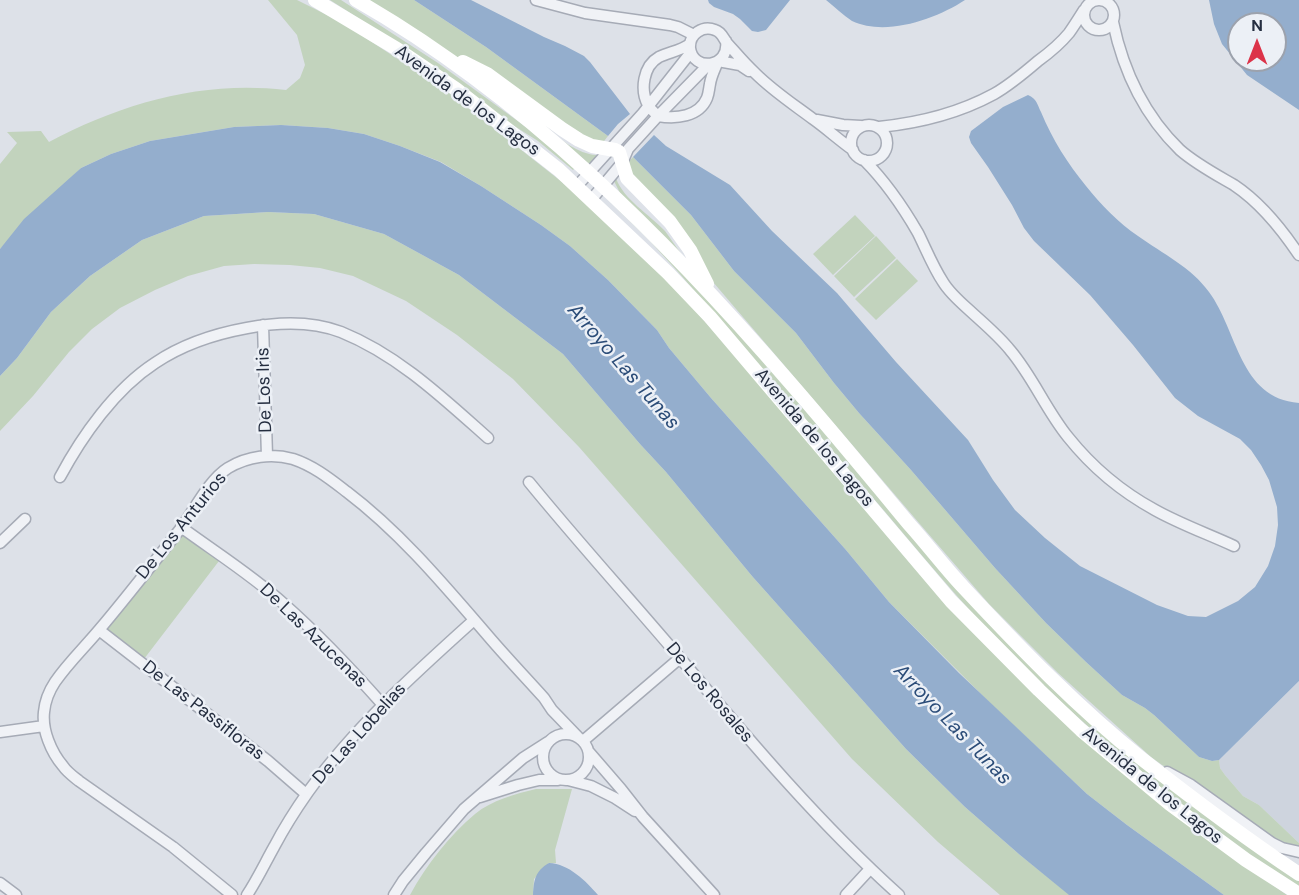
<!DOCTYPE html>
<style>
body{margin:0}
#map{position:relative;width:1299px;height:895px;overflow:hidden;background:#dde1e8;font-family:"DM Sans",sans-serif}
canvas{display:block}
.north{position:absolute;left:1227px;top:12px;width:60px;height:60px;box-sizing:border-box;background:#ecf0f6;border:2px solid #9ca2ad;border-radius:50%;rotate:0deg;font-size:16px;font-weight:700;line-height:24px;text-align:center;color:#252e40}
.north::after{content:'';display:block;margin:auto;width:21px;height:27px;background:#dc3349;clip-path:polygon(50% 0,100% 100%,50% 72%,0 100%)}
</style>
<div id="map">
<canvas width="1299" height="895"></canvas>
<div class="north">N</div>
</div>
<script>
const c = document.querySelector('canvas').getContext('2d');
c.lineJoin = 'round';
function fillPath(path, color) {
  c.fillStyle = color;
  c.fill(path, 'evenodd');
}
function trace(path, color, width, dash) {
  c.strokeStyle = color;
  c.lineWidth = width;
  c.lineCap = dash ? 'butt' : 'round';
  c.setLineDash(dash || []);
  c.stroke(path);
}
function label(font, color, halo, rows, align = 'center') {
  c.font = font + ' "DM Sans",sans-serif';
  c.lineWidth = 5;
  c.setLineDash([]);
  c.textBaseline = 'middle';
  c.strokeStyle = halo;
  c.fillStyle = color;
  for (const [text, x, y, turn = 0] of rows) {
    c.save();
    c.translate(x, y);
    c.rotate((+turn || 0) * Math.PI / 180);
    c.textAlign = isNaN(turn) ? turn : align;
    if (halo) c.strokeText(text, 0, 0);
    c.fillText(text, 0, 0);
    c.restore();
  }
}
fillPath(new Path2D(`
 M 1299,681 L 1299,843 L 1259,805 L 1243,796 L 1225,775 L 1220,768 L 1219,760 Z`), '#ced4de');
fillPath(new Path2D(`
 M 268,0 L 297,0 L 343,23 L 445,90 L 562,182 L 625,238 L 681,295 L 727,346 L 914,564 L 1181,820 L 1287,895 L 1224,895 L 1127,825 L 1087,794 L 991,704 L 889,602 L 846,550 L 711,398 L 669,348 L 657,330 L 608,280 L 570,246 L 541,225 L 481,186 L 441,162 L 400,146 L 364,134 L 328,128 L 281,125 L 234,127 L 150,141 L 111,154 L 81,168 L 0,249 L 0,164 L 17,143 L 7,132 L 41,131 L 49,142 C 122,103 203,80 286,90 L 300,78 L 305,65 L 297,35 Z
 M 330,0 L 341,0 L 438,63 L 526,127 L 575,168 L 573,170 L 538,141 L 508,122 L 436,68 Z
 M 361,0 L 414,0 L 486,47 L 608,136 L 601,145 L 595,144 L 481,69 L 441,49 Z
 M 545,129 C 561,139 578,154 596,155 L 597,157 L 591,164 L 589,164 Z
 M 633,157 L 691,215 L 734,271 L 796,333 L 834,383 L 859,413 L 911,470 L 995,568 L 1046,623 L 1086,662 L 1122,695 L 1145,708 L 1154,715 L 1199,757 L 1212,761 L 1219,760 L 1220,768 L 1225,775 L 1243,796 L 1259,805 L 1299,843 L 1299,846 L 1295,847 L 1275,840 L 1198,784 L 1162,765 L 1151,757 L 1058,673 L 989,604 L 919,523 L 713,282 L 634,182 L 628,162 Z
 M 616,178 C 623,199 650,215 665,231 C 671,239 676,247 682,255 L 620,193 L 614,181 Z
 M 606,198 L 697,284 L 972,604 L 1253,850 L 1299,881 L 1299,889 C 1196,820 1103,745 1015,658 C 963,606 916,548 868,492 C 805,419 742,346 679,273 L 649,240 Z
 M 268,212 L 314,214 L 384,234 L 459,275 L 563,354 L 640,444 L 666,472 L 752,576 L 906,749 L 965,807 L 1020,855 L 1070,895 L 1000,895 L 938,842 L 852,759 L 579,447 L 513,379 L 457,335 L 406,301 L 353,276 L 320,268 L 290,265 L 254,264 L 224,266 L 188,276 L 155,290 L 120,308 L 92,329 L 69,352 L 33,396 L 0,431 L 0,376 L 17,358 L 51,312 L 90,276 L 142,240 L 204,216 Z
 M 855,215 L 875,236 L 833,275 L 813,254 Z
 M 876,236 L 896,258 L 854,297 L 834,276 Z
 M 897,259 L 918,281 L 876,320 L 855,299 Z
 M 181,532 L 219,561 L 144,659 L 106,630 Z
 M 536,789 L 572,789 L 555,850 L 556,863 L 549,863 L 534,879 L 533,895 L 410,895 C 426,865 450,835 475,814 C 492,800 515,794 536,789 Z`), '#c2d3bd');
fillPath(new Path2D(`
 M 414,0 L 471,0 L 544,37 L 565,46 L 584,56 L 590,62 L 630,114 L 618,124 L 608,136 L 486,47 Z
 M 708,0 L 790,0 L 766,30 L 758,32 L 752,31 L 740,19 L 733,14 L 714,7 L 709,3 Z
 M 826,0 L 965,0 C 936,19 886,37 852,21 C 843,15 835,7 826,0 Z
 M 1209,0 L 1299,0 L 1299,110 L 1247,75 L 1222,44 L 1214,24 ZM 1239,24 L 1275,24 L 1275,60 L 1239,60 Z
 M 1028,95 C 1037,99 1037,104 1041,112 C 1052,139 1068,164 1086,186 C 1101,205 1119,223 1138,236 C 1163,254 1191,267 1209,292 C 1238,331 1239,398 1299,403 L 1299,681 L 1219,760 L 1212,761 L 1199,757 L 1154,715 L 1145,708 L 1122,695 L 1086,662 L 1046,623 L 995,568 L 911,470 L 859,413 L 834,383 L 796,333 L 734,271 L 691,215 L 633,157 L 654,135 L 666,146 L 730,185 L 772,231 L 837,293 L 896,362 L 968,440 L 993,480 L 1015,510 L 1045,538 L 1080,566 L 1157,605 L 1188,616 L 1206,617 L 1238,601 L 1255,587 L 1268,566 L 1275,546 L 1278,525 L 1277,507 L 1269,480 L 1261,465 L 1251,450 L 1240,439 L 1198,416 L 1175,398 L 1133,345 L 1090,295 L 1034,241 L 1024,228 L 1012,205 L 988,167 L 971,143 L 969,137 L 971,131 L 1003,107 Z
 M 281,125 L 328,128 L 364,134 L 400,146 L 440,162 L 481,186 L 541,225 L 570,246 L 608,280 L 657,330 L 669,348 L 711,398 L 846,550 L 889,602 L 959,673 L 1087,794 L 1127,825 L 1224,895 L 1069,895 L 1020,855 L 965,807 L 906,749 L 752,576 L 666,472 L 640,444 L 563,354 L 459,275 L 384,234 L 314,214 L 268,212 L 204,216 L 142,240 L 90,276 L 51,312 L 17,358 L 0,376 L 0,249 L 24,219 L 81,168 L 111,154 L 150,141 L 234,127 Z
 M 549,863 C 569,864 586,881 598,895 L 533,895 C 534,880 535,871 549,863 Z`), '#94aecd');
const street = new Path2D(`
 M1084 15a15 15 0 1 1 30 0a15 15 0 1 1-30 0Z
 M 536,0 L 585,13 L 670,25 L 678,27 L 694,35
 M 1113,22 C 1123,70 1144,115 1180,150 C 1196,164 1215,174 1234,185 C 1261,203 1281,228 1299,255
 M 726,41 C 730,68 693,72 690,48 C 689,34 703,25 715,30 C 722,32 723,38 727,43 C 736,53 745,64 755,73 C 773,91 793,104 813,119 C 827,129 839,140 853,150
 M 690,44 C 680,51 669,52 659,57 C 643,66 640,90 648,105 C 650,109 654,112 658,116 C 676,119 699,117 707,98 C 709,93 709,88 710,84 C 711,76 715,69 718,61 L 740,65 L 749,71
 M 817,120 L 843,125 L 861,126
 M851 143a18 18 0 1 1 36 0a18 18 0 1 1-36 0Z
 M 879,127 C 919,123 959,113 994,94 C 1010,85 1024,73 1038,61 C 1049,53 1060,44 1069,33 C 1074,26 1079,18 1084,10
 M 864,160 C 885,181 903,207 918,233 C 926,249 933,267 943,282 C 949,292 959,301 968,309 C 982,322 998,335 1010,350 C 1033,377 1046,410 1068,437 C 1092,467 1122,492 1155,510 C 1180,524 1208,534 1234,546
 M 577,186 L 643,113 L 691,52
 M 591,200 L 622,163 L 628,149 L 658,116 L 709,64
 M 263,325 L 267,456
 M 60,477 C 82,436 115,389 155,363 C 183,344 214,334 247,328 C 278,322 312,321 341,332 C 398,355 443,398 488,438
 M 529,482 C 578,542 630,599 680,658 C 750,741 819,823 899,895
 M 181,527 C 215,552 252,575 284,604 C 319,635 352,670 383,705
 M 0,543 L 25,519
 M 99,630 L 268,761 L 306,794
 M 0,732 L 44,726
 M543 757a23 23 0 1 1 46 0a23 23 0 1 1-46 0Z
 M 583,741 L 680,658
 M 589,752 L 621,789 L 643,817 L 714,895
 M 1167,772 L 1191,785 L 1272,843 L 1282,848 L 1299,852
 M 568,780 L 591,786 L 615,798 L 635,811
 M 480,797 L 518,785 L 539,780 L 558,780
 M 0,883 L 16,895
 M 232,895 L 173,847 L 79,781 C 74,777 67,772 63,766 C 51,752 42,730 44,712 C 45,701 49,691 55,682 C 68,663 84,648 99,630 C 127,597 154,562 181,528 C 195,509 209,480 228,468 C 248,456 272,453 293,459 C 314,466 330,479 347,492 C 401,533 445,586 489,637 C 507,658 526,678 544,698 L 552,710 L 578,737
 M 247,895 C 257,880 265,863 274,847 C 284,828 296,809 308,792 C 355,727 415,673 474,620
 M 394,895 L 403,881 L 426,853 L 464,809 L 523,758 L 548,742
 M 846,895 L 870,869`);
trace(street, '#a6abb6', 13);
trace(street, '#f0f2f6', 10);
trace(new Path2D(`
 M 315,0 L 397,49 L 456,89 L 559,170 L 668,273 L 710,317 L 951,601 L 1039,690 L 1081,730 L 1170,804 L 1246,860 L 1299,894
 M 356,0 C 524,96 667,240 792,385 C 832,431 870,477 909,524 C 928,545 945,568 964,588 C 1020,648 1078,708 1142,759 C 1193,799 1245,838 1299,874
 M 463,62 L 487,74 L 562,129 L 579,140 L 592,146 L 615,150 L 619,152 L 627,178 L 670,222 L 690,250 L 707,284`), '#fff', 14);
label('18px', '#252e40', '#ecf0f6', [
 ["Avenida de los Lagos",467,101,36],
 ["De Los Iris",265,390,-92],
 ["Avenida de los Lagos",814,438,50],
 ["De Los Anturios",182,526,-51],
 ["De Las Azucenas",313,636,44],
 ["De Los Rosales",709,693,50],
 ["De Las Passifloras",203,711,38],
 ["De Las Lobelias",360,734,-48],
 ["Avenida de los Lagos",1152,786,39]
]);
label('italic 20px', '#2b4c78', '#ecf0f6', [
 ["Arroyo Las Tunas",623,367,49],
 ["Arroyo Las Tunas",952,725,46]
]);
</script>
